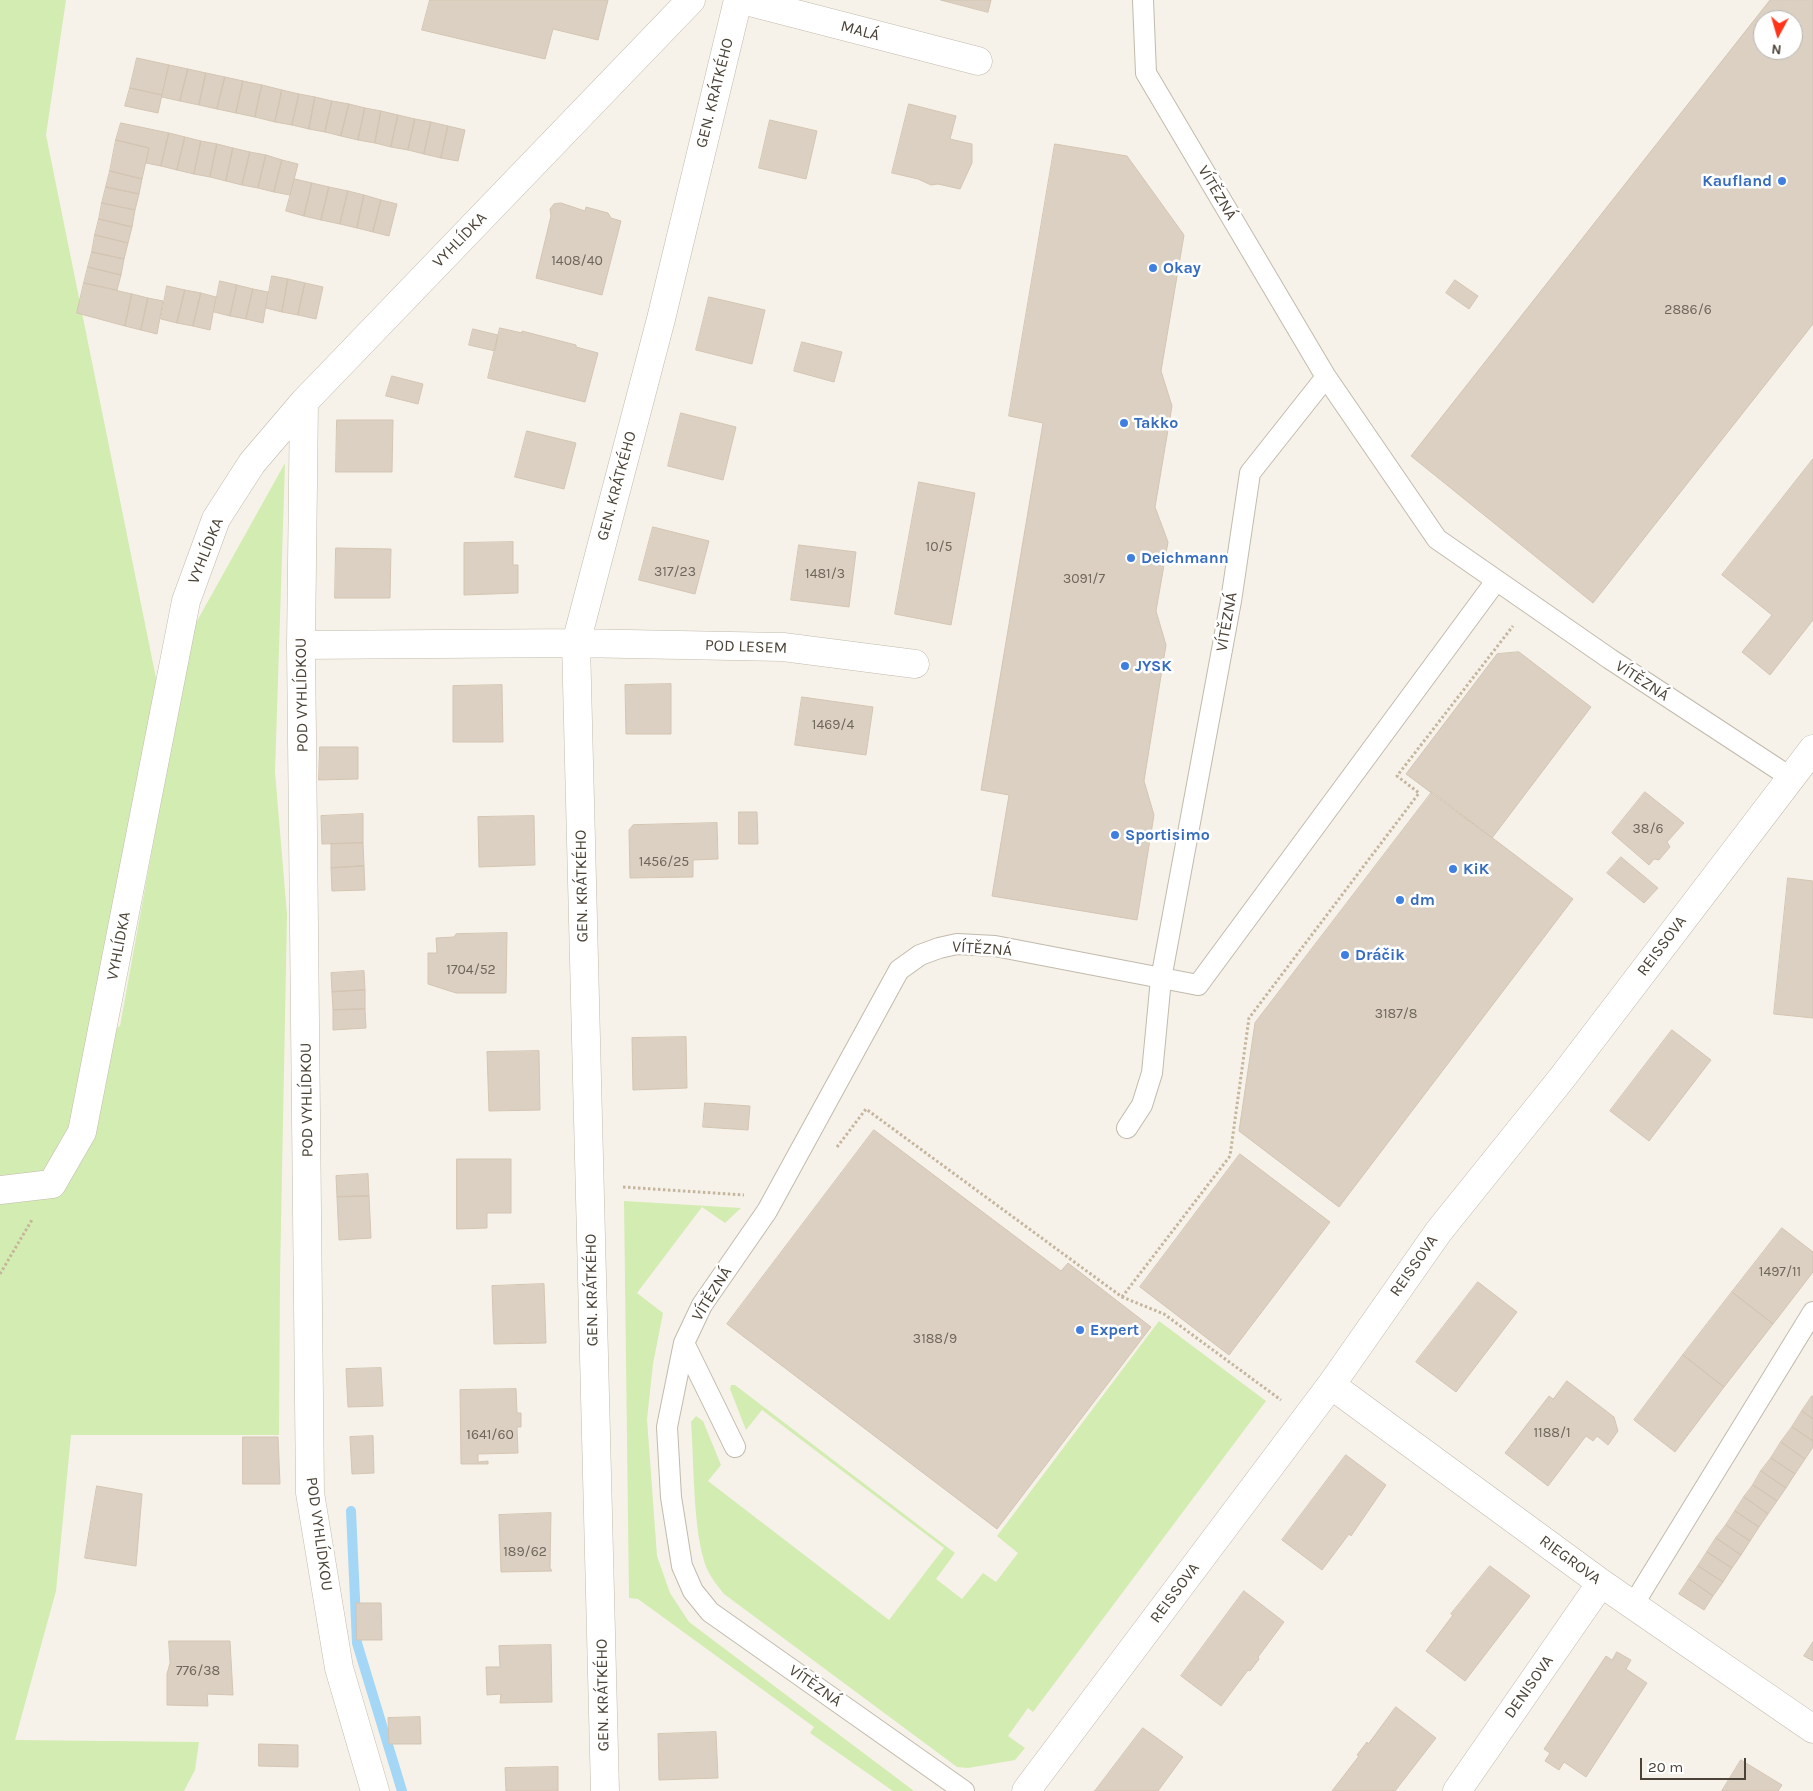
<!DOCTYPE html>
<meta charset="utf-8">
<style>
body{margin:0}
#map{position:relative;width:1813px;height:1791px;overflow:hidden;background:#f6f2ea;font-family:Karla,sans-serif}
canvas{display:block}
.north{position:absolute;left:1753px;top:10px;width:50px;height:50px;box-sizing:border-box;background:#fff;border:1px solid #b7b4af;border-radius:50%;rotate:186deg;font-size:14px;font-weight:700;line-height:20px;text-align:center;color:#4b4337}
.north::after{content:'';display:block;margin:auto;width:18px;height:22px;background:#ff3418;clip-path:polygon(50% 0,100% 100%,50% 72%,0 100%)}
.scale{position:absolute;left:1640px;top:1758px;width:106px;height:22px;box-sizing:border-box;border:2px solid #4b4337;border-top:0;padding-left:6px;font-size:15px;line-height:18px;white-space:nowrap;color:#4b4337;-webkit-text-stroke:4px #fff;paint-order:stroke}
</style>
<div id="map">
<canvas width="1813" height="1791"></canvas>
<div class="north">N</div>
<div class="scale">20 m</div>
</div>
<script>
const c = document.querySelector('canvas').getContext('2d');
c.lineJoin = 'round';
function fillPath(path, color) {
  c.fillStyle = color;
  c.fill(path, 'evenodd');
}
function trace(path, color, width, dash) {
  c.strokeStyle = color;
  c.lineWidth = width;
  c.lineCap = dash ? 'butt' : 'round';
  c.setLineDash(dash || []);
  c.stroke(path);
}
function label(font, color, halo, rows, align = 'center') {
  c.font = font + ' Karla,sans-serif';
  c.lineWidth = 5;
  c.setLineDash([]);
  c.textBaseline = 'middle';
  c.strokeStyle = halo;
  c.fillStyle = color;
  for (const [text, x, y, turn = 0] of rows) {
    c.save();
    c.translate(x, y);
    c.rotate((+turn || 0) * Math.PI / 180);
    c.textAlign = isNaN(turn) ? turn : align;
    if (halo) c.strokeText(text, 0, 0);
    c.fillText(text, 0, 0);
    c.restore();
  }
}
fillPath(new Path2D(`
 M 0,0 L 66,0 L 46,135 L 157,683 L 87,1042 L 120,1026 L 192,630 L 285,463 L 275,772 L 287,915 L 280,1275 L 279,1435 L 71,1435 L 56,1591 L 15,1740 L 199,1742 L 195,1770 L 184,1791 L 0,1791 Z
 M 624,1201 L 741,1208 L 725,1223 L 702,1207 L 637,1293 L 663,1313 L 653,1364 L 647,1419 L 657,1556 L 670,1593 L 689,1622 L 914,1791 L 893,1791 L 810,1733 L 814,1727 L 638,1599 L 629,1598 Z
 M 1159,1321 L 1266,1401 L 1033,1712 L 1028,1708 L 1008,1736 L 1025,1748 L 1015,1760 L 968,1768 L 957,1767 L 724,1594 C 715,1583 706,1571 703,1557 C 693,1519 694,1463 691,1422 L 696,1416 L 703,1421 L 721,1465 L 708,1481 L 889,1620 L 944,1548 L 762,1410 L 746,1430 L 730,1389 L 731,1385 L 735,1385 L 955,1553 L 936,1579 L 962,1599 L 983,1573 L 996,1582 L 1018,1553 L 997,1536 Z`), '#d3ecb1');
trace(new Path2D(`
 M 351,1511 L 357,1643 L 402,1791`), '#a4d6f5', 10);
const building = new Path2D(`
 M 430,0 L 608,0 L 598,40 L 553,29 L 545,59 L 422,30 Z
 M 941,0 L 991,0 L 988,12 Z
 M 1813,0 L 1813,324 L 1593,603 L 1411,456 L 1770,0 ZM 1763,20 L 1793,20 L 1793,50 L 1763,50 Z
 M 137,58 L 169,65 L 162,95 L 130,88 Z
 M 169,65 L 188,69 L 180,101 L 162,97 Z
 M 188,69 L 206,73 L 199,105 L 180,101 Z
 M 206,73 L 225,77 L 217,109 L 199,105 Z
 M 225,77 L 243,81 L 236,113 L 217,109 Z
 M 243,81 L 262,85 L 255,117 L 236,113 Z
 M 262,85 L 282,90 L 275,122 L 255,117 Z
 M 130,88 L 162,95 L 158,113 L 125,106 Z
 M 282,90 L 299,94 L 292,125 L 275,122 Z
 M 299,94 L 315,97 L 309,129 L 292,125 Z
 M 315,97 L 332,101 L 325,132 L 309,129 Z
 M 332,101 L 349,104 L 341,136 L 325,132 Z
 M 349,104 L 365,108 L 358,140 L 341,136 Z
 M 909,104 L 956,116 L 950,139 L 972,144 L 972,163 L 960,189 L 938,184 L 931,185 L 918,179 L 892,173 Z
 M 365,108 L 381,111 L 375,143 L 358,140 Z
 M 381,111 L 398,115 L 391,147 L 375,143 Z
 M 398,115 L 415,119 L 408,150 L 391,147 Z
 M 415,119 L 431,122 L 424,154 L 408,150 Z
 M 770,120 L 817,131 L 806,179 L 759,168 Z
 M 431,122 L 448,126 L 441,158 L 424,154 Z
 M 121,123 L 169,133 L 161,166 L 146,163 L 149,148 L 116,140 Z
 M 448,126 L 465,130 L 458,161 L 441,158 Z
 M 169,133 L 185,137 L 177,170 L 161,166 Z
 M 185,137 L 201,141 L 194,174 L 177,170 Z
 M 116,140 L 149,148 L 142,179 L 110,171 Z
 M 201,141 L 217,144 L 210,177 L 194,174 Z
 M 217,144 L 233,148 L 226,181 L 210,177 Z
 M 1055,144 L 1127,156 L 1184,235 L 1161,371 L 1172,406 L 1155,507 L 1168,542 L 1156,611 L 1166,645 L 1144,781 L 1154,815 L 1137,920 L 992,896 L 1009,795 L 981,790 L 1043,423 L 1009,416 Z
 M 233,148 L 250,152 L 242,185 L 226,181 Z
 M 250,152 L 266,155 L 258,188 L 242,185 Z
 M 266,155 L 282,160 L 274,192 L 258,188 Z
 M 282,160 L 298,164 L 290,195 L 274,192 Z
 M 110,171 L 142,179 L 139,194 L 106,187 Z
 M 295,179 L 312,183 L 304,216 L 286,211 Z
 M 312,183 L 329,187 L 321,220 L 304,216 Z
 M 106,187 L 139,194 L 135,210 L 102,203 Z
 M 329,187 L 348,191 L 340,224 L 321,220 Z
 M 348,191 L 364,195 L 357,228 L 340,224 Z
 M 364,195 L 381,200 L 373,232 L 357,228 Z
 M 381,200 L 397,204 L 389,236 L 373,232 Z
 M 102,203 L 135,210 L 132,227 L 99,219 Z
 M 561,203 L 585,211 L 586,207 L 608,213 L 611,218 L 621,221 L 602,295 L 536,278 L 551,216 L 550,209 L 554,204 Z
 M 99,219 L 132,227 L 128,243 L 95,235 Z
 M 95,235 L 128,243 L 124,259 L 92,252 Z
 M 92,252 L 124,259 L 121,275 L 88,267 Z
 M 88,267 L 121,275 L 117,290 L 84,283 Z
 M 272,276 L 288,279 L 282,312 L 266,308 Z
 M 288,279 L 305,283 L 298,315 L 282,312 Z
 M 1455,280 L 1478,296 L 1469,309 L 1446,293 Z
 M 220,281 L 237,285 L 230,316 L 214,312 Z
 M 84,283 L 132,294 L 125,326 L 77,313 Z
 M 305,283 L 323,287 L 316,319 L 298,315 Z
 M 237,285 L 253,289 L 246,319 L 230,316 Z
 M 167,286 L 185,290 L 177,323 L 161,319 Z
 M 253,289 L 268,292 L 263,323 L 246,319 Z
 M 185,290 L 201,293 L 193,326 L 177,323 Z
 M 201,293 L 216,297 L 210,330 L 193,326 Z
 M 132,294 L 148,298 L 141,330 L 125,326 Z
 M 709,297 L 765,310 L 752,364 L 696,350 Z
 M 148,298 L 163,301 L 157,334 L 141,330 Z
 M 500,328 L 522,333 L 522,331 L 576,345 L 576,347 L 598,353 L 585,402 L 488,378 Z
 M 473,329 L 498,335 L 495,351 L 469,345 Z
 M 802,342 L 842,352 L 834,382 L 794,371 Z
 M 392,376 L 423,384 L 418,404 L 386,396 Z
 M 681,413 L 736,427 L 723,480 L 668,466 Z
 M 337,420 L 393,420 L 392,472 L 336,472 Z
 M 527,431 L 576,443 L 564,489 L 515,477 Z
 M 1813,459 L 1813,620 L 1770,675 L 1742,652 L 1772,615 L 1722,575 Z
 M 919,482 L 975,493 L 951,625 L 895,614 Z
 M 653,527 L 709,541 L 695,594 L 639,580 Z
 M 513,542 L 513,565 L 518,565 L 518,593 L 464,595 L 464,543 Z
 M 799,545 L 856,552 L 849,607 L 791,600 Z
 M 336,548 L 391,549 L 390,598 L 335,598 Z
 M 1519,652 L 1591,707 L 1492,838 L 1406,774 L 1497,654 Z
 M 671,684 L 671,734 L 626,734 L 625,685 Z
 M 502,685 L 503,742 L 453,742 L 453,686 Z
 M 802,697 L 873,707 L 866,755 L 795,745 Z
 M 320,747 L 358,747 L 358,779 L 319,780 Z
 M 1432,792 L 1573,899 L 1339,1207 L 1239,1131 L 1255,1023 Z
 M 1645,792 L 1684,823 L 1667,842 L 1670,847 L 1659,860 L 1654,859 L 1649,865 L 1612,833 Z
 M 739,812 L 757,812 L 758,844 L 739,844 Z
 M 363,814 L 363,843 L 322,844 L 321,816 Z
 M 534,816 L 535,865 L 479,867 L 478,817 Z
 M 717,823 L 718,859 L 693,860 L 693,877 L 630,878 L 629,830 L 633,825 Z
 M 363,843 L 364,866 L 331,868 L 331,844 Z
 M 1621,857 L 1658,888 L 1644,903 L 1607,873 Z
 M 364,866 L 365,890 L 332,891 L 331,868 Z
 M 1788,878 L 1813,881 L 1813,1018 L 1774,1014 Z
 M 507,933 L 506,993 L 456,993 L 428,984 L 428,953 L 437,953 L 436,938 L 454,937 L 456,934 Z
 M 364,971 L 365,990 L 332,992 L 331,973 Z
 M 365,990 L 365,1009 L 333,1010 L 332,992 Z
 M 365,1009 L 366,1028 L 333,1030 L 333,1010 Z
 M 1672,1030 L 1711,1060 L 1649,1141 L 1610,1111 Z
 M 686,1037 L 687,1088 L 633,1090 L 632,1038 Z
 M 539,1051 L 540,1110 L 489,1111 L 487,1052 Z
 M 705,1103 L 750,1106 L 748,1130 L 703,1127 Z
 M 874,1130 L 1061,1271 L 1068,1263 L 1151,1327 L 997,1529 L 727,1324 Z
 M 1240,1154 L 1330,1222 L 1229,1355 L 1140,1287 Z
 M 457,1159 L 511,1159 L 511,1213 L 487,1213 L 487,1228 L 457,1229 Z
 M 368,1174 L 369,1196 L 337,1197 L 336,1176 Z
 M 369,1196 L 371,1238 L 339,1240 L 337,1197 Z
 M 1782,1228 L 1813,1252 L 1813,1272 L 1773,1324 L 1732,1292 Z
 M 1478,1282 L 1517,1312 L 1456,1392 L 1416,1362 Z
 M 544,1284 L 546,1343 L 494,1344 L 492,1286 Z
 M 1732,1292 L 1773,1324 L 1724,1387 L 1683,1355 Z
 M 1683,1355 L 1724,1387 L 1675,1452 L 1634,1420 Z
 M 381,1368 L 383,1406 L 348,1407 L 346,1369 Z
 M 1567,1381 L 1614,1417 L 1618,1431 L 1608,1445 L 1597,1436 L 1593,1441 L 1586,1436 L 1548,1486 L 1505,1453 L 1549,1396 L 1553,1399 Z
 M 516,1389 L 517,1413 L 521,1413 L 521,1427 L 517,1427 L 518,1453 L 478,1454 L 478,1462 L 488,1461 L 488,1464 L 461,1464 L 460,1390 Z
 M 1812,1396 L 1813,1396 L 1813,1419 L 1802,1411 Z
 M 1802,1411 L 1813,1419 L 1813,1441 L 1792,1427 Z
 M 1792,1427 L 1813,1441 L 1813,1447 L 1805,1459 L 1781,1442 Z
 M 373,1436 L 374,1473 L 352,1474 L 350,1437 Z
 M 243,1437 L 278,1437 L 280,1484 L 243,1484 Z
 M 1781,1442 L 1805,1459 L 1795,1474 L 1771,1458 Z
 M 1346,1455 L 1386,1485 L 1351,1536 L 1349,1534 L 1322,1570 L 1282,1540 Z
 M 1771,1458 L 1795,1474 L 1786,1488 L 1761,1471 Z
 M 1761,1471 L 1786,1488 L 1777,1501 L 1753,1485 Z
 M 1753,1485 L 1777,1501 L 1768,1514 L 1744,1497 Z
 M 97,1486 L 142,1494 L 136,1566 L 85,1558 Z
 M 1744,1497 L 1768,1514 L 1759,1527 L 1735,1511 Z
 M 1735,1511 L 1759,1527 L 1750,1541 L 1726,1525 Z
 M 551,1513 L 550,1568 L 552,1571 L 501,1572 L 499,1515 Z
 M 1726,1525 L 1750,1541 L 1741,1555 L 1716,1538 Z
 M 1716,1538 L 1741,1555 L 1732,1568 L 1707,1552 Z
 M 1707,1552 L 1732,1568 L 1723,1582 L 1698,1566 Z
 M 1490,1566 L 1530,1596 L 1465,1681 L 1426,1651 L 1453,1615 L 1451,1614 Z
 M 1698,1566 L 1723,1582 L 1713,1596 L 1689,1579 Z
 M 1689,1579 L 1713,1596 L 1704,1610 L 1679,1594 Z
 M 1244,1591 L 1284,1622 L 1258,1657 L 1259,1659 L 1250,1671 L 1248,1670 L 1221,1706 L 1181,1676 Z
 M 356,1603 L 381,1603 L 382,1640 L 357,1640 Z
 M 169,1641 L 230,1641 L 233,1695 L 207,1694 L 208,1706 L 167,1705 L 167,1674 L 170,1663 Z
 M 1813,1642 L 1813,1661 L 1804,1656 Z
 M 551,1645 L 552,1702 L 500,1703 L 501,1694 L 487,1695 L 486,1667 L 500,1667 L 499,1646 Z
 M 1617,1652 L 1631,1660 L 1626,1669 L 1647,1683 L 1586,1777 L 1564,1762 L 1559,1770 L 1545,1761 L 1550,1753 L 1544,1749 L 1606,1656 L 1612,1660 Z
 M 1396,1707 L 1436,1738 L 1395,1791 L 1332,1791 L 1359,1756 L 1357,1755 L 1367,1742 L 1368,1744 Z
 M 420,1717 L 421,1744 L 389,1744 L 388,1718 Z
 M 1143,1728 L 1183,1757 L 1158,1791 L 1095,1791 Z
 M 716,1732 L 718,1778 L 659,1780 L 658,1734 Z
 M 259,1744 L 298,1745 L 298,1767 L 259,1766 Z
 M 1741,1760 L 1782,1785 L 1778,1791 L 1722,1791 Z
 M 558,1767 L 558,1791 L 506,1791 L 505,1768 Z`);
fillPath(building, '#dbd0c2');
trace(building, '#d4c5b2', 1);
const service = new Path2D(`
 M 1143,0 L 1146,73 L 1326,377 L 1437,539 L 1610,659 L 1790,777
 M 1127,1128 L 1142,1105 L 1152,1073 L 1161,979 L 1231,601 L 1250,473 L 1326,377
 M 684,1343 L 735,1447
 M 1633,1605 L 1813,1312
 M 964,1791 L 710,1612 L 693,1591 L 682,1566 L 671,1497 L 667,1427 L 684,1343 L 702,1305 L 767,1211 L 899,970 L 920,955 L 939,948 L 957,944 L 995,946 L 1198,985 L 1496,581`);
const minor = new Path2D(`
 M 742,0 L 978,61
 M 304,402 L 301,645 L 310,1493 L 339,1668 L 375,1791
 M 301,645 L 576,643 L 783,647 L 915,664
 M 0,1190 L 52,1184 L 82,1132 L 186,601 L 216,519 L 252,463 L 304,402 L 691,0
 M 1331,1385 L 1601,1583 L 1813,1729
 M 605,1791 L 576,643 L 661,319 L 738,0
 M 1026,1791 L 1331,1385 L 1439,1231 L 1562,1078 L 1813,749
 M 1457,1791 L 1601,1583`);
trace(service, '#c2baac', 22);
trace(minor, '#c2baac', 29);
trace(new Path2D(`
 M 837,1147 L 866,1109 L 1122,1297 L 1164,1314 L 1281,1400
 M 623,1187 L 744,1195
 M 0,1274 L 33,1218
 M 1122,1297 L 1230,1156 L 1249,1018 L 1419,793 L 1397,776 L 1513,626`), '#c5b59c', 3, [2.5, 2.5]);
trace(service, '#fff', 20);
trace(minor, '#fff', 28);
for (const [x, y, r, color] of [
 [1782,181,5,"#3f7fe0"],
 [1153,268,5,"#3f7fe0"],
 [1124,423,5,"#3f7fe0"],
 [1131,558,5,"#3f7fe0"],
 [1125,666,5,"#3f7fe0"],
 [1115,835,5,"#3f7fe0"],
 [1453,869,5,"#3f7fe0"],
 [1400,900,5,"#3f7fe0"],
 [1345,955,5,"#3f7fe0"],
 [1080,1330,5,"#3f7fe0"]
]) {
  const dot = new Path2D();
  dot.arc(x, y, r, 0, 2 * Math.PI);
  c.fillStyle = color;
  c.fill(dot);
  trace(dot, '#fff', 2);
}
label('14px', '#6f665a', null, [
 ["1408/40",577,261],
 ["2886/6",1688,310],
 ["10/5",939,547],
 ["317/23",675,572],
 ["1481/3",825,574],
 ["3091/7",1084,579],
 ["1469/4",833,725],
 ["38/6",1648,829],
 ["1456/25",664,862],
 ["1704/52",471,970],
 ["3187/8",1396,1014],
 ["1497/11",1780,1272],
 ["3188/9",935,1339],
 ["1188/1",1552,1433],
 ["1641/60",490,1435],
 ["189/62",525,1552],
 ["776/38",198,1671]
]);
label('16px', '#4b4337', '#fff', [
 ["MALÁ",860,31,15],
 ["GEN. KRÁTKÉHO",715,93,-76],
 ["VÍTĚZNÁ",1217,193,59],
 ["VYHLÍDKA",460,240,-46],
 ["GEN. KRÁTKÉHO",617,486,-75],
 ["VYHLÍDKA",206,551,-68],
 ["VÍTĚZNÁ",1227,622,-80],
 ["POD LESEM",746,647,2],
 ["VÍTĚZNÁ",1642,681,33],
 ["POD VYHLÍDKOU",302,695,-91],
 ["GEN. KRÁTKÉHO",582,886,-91],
 ["VYHLÍDKA",119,946,-79],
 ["REISSOVA",1662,946,-53],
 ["VÍTĚZNÁ",982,949,4],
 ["POD VYHLÍDKOU",307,1100,-91],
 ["REISSOVA",1414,1266,-55],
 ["GEN. KRÁTKÉHO",592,1290,-91],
 ["VÍTĚZNÁ",712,1294,-58],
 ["POD VYHLÍDKOU",319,1534,82],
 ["RIEGROVA",1570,1560,36],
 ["REISSOVA",1175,1593,-53],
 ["VÍTĚZNÁ",815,1686,35],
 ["DENISOVA",1529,1687,-55],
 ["GEN. KRÁTKÉHO",603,1695,-91]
]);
label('bold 16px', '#366cbe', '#fff', [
 ["Kaufland",1772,181,"right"],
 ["Okay",1163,268],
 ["Takko",1134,423],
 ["Deichmann",1141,558],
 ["JYSK",1135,666],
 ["Sportisimo",1125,835],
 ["KiK",1463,869],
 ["dm",1410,900],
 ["Dráčik",1355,955],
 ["Expert",1090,1330]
], 'left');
</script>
